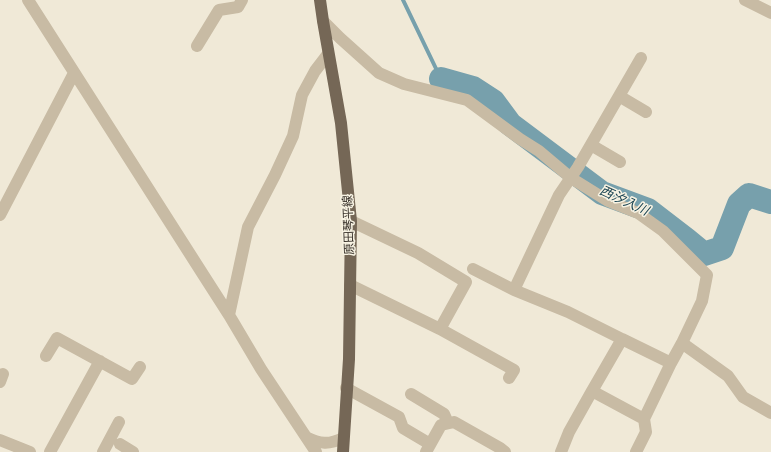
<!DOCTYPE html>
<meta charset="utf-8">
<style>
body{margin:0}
canvas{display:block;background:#f0e9d7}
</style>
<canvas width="771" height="452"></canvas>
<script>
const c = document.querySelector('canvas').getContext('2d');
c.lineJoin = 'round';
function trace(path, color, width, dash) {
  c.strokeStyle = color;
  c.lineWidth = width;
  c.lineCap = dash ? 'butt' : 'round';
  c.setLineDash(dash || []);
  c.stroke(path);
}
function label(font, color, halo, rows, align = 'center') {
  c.font = font + ' "PT Sans","Noto Sans JP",sans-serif';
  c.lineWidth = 3;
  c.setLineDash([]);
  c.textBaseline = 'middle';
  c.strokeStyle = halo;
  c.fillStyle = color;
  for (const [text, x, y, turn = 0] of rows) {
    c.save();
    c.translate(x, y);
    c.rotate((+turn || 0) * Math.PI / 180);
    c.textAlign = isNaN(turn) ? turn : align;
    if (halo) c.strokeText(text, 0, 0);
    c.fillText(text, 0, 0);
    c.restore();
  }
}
trace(new Path2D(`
 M 403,0 L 441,79`), '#77a0ac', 4);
trace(new Path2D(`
 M 441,79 L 473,88 L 493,101 L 510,124 L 602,193 L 648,210 L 687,240 L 704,254 L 722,248 L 739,204 L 749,195 L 771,202`), '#77a0ac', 24);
trace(new Path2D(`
 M 28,0 L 204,276 L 229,315 L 261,369 L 316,452
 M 745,0 L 771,13
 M 323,21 L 340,38 L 379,73 L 404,84 L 467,100 L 520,139 L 539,151 L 571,178 L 608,201 L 638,213 L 663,231 L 707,275 L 702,301 L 682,343 L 728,376 L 743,397 L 771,413
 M 197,46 L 219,10 L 238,7 L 242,0
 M 619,96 L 646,112
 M 591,145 L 620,162
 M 0,215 L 74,73
 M 351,221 L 418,253 L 466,282 L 440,329
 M 473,269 L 514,290 L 559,195 L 578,167 L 641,58
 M 350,285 L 440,329 L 514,370 L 509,378
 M 514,290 L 568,312 L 622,339 L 592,391
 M 229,315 L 248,227 L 275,175 L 293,136 L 302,95 L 315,71 L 328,54
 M 622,339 L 671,363
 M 46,356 L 57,338 L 132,379 L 140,367
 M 0,382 L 3,374
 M 346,388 L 399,417 L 403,428 L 430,444
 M 411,394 L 444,414 L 448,423
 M 306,437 C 320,444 329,445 343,438
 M 0,440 L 30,452
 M 120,444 L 133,452
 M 50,452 L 100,361
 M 103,452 L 119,422
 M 426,452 L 441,425 L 454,422 L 500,448 L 505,452
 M 561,452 L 569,432 L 592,391 L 644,419
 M 636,452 L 646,432 L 644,419 L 671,363 L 682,343`), '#c8bba4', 12);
trace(new Path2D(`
 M 320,0 L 323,21 L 341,123 L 351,221 L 349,359 L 343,452`), '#756756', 12);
label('12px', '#332c25', '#f8f3e3', [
 ["原田琴平線",349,225,-92]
]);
label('italic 13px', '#1c4553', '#f8f3e3', [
 ["西汐入川",624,201,25]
]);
</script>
